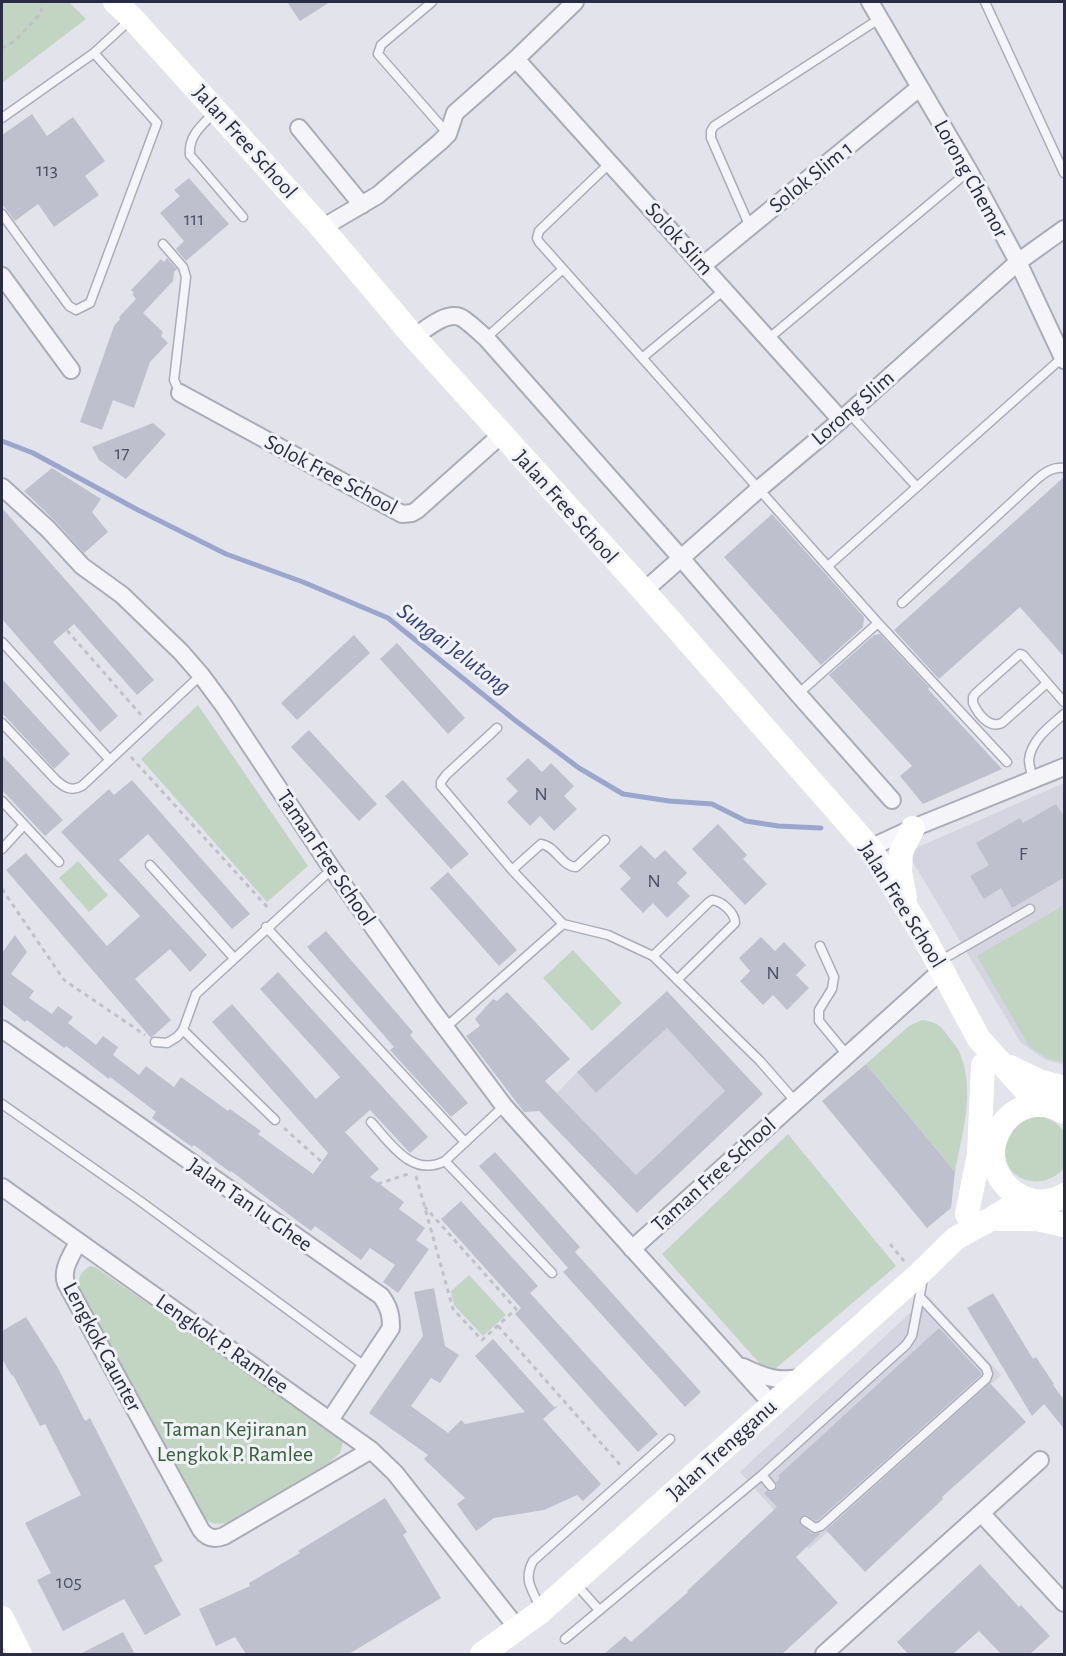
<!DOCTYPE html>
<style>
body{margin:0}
#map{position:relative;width:1066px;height:1656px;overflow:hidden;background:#e2e3eb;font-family:"Alegreya Sans",sans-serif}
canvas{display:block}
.frame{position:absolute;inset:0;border:3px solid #292c43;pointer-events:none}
</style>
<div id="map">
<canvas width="1066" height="1656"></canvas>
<div class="frame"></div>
</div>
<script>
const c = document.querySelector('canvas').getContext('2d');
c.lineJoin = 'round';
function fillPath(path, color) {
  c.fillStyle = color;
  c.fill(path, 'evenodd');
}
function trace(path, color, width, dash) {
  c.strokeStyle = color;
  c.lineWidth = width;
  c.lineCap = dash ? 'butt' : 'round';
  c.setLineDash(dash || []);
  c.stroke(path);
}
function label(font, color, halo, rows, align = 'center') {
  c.font = font + ' "Alegreya Sans",sans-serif';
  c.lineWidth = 6;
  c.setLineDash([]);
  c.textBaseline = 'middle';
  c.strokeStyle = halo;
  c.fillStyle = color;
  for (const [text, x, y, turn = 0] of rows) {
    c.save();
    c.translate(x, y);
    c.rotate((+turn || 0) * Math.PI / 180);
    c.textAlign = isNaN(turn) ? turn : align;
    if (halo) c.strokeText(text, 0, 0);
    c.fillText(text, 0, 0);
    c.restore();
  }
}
fillPath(new Path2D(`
 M 1064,783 L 1064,1065 L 1046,1060 L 1021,1043 L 911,859 L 914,849 Z
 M 667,1028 L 726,1091 L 636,1175 L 557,1093 L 577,1072 L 596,1093 Z
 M 928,1296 L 1001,1375 L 809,1549 L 740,1472 Z`), '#d4d5e0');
fillPath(new Path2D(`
 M 2,2 L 69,2 L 86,19 L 2,83 Z
 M 198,705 L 308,866 L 267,902 L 141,759 Z
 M 78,861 L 108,895 L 89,912 L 59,878 Z
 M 1064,905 L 1064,1063 L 1047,1058 L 1029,1046 L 977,956 Z
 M 573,950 L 622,1003 L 592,1031 L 543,978 Z
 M 922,1020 C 938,1022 942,1027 951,1040 C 955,1045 959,1050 961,1056 C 975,1093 962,1134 955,1172 L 866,1064 L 909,1026 Z
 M 1034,1116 C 1048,1117 1055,1121 1064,1131 L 1063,1170 C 1028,1201 986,1163 1013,1127 C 1018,1122 1028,1119 1034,1116 Z
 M 788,1134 L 896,1266 L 769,1374 L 662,1254 Z
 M 90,1266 L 95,1267 L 344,1439 L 340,1453 L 329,1463 L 226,1523 C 214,1525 208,1523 200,1514 L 80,1290 C 78,1278 79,1273 90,1266 Z
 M 469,1275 L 506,1315 L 483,1336 L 454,1305 L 451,1291 Z`), '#c2d5c3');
trace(new Path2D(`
 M 2,441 L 33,453 L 138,510 L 226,554 L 303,582 L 388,618 L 516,721 L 579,768 L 623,794 L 669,801 L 712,804 L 746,821 L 778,826 L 821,828`), '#9ba6cc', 5);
fillPath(new Path2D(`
 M 287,2 L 330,2 L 300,21 Z
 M 32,114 L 47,136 L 73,117 L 105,161 L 85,176 L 99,195 L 54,227 L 38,204 L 15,221 L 2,204 L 2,135 Z
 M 189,178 L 229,224 L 186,261 L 176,249 L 184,241 L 160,213 L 180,196 L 174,190 Z
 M 167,258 L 177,269 L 174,272 L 173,281 L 143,313 L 163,332 L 161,336 L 168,343 L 150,362 L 134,408 L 113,400 L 102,430 L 80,422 L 114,326 L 120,319 L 119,317 L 136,299 L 132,294 L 134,293 L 131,290 L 161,259 L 164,262 Z
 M 153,423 L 166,434 L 126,479 L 99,460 L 92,447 Z
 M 52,468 L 101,499 L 92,512 L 108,532 L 84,553 L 56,522 L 24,491 Z
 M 1065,476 L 1065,658 L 1020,607 L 939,679 L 894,630 Z
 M 2,508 L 154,680 L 137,695 L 74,624 L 53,642 L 118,716 L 100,732 L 2,619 Z
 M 772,514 L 864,617 L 863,627 L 821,665 L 724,557 Z
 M 880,634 L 930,688 L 928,689 L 1002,769 L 923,804 L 900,776 L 912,766 L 829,675 L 874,635 Z
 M 354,635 L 370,653 L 297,720 L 281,703 Z
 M 397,643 L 465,718 L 448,734 L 380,659 Z
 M 2,679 L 70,754 L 54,769 L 2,713 Z
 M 309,730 L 377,804 L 359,821 L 291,747 Z
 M 2,755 L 63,820 L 45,836 L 2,790 Z
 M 528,758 L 542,772 L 551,763 L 574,786 L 564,796 L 577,809 L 554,831 L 540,816 L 530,826 L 507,802 L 518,791 L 506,779 Z
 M 132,780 L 250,914 L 232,929 L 148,834 L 119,860 L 207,955 L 190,972 L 170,949 L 135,979 L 171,1020 L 151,1038 L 6,870 L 26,853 L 107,946 L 140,916 L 61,832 L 109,789 L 114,795 Z
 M 403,780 L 469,854 L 451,869 L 385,796 Z
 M 1056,804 L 1065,818 L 1065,877 L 1012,908 L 1001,888 L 984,899 L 970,876 L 989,865 L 976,843 L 1020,818 L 1023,823 Z
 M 718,824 L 747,855 L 743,859 L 767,884 L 745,905 L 692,849 Z
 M 641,845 L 655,859 L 665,850 L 687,873 L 677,883 L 690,896 L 667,918 L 653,903 L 643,913 L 620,889 L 631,878 L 619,866 Z
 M 448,872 L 517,950 L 499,966 L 430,888 Z
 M 326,931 L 413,1032 L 410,1035 L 468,1103 L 451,1117 L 390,1050 L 394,1047 L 307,947 Z
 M 15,935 L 27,952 L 11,974 L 34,991 L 29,998 L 52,1014 L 58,1006 L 73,1017 L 68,1023 L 96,1045 L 103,1036 L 118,1047 L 113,1055 L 139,1075 L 146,1066 L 174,1087 L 181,1077 L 228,1111 L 230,1109 L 261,1131 L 258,1134 L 313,1174 L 328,1153 L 212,1022 L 232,1004 L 316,1099 L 340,1077 L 260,989 L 278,972 L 428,1137 L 410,1153 L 370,1110 L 345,1132 L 379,1169 L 370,1177 L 404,1202 L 399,1209 L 425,1228 L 416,1240 L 429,1249 L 398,1293 L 383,1282 L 395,1265 L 370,1248 L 361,1260 L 315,1226 L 311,1231 L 231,1171 L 230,1172 L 194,1145 L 192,1147 L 152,1118 L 156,1112 L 110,1077 L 109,1079 L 66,1046 L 64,1048 L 27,1020 L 25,1022 L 2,1004 L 2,953 Z
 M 761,937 L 775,951 L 784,942 L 806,965 L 796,975 L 809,988 L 787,1010 L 773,995 L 763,1005 L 740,981 L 750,971 L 739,958 Z
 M 667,991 L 763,1094 L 637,1213 L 539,1111 L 524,1112 L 466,1036 L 480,1026 L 475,1019 L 493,999 L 497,1001 L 507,992 L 570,1059 L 545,1081 L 636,1175 L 725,1091 L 667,1028 L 596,1093 L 577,1072 Z
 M 866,1064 L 955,1172 L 951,1208 L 927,1228 L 822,1101 Z
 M 495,1152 L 580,1247 L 575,1252 L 701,1392 L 685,1407 L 563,1272 L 568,1268 L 479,1166 Z
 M 461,1201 L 538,1286 L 530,1293 L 658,1434 L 638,1452 L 515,1314 L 521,1308 L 441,1219 Z
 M 434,1288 L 445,1346 L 459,1355 L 440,1383 L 431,1378 L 411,1406 L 448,1433 L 461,1420 L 465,1424 L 525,1412 L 475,1356 L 493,1339 L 554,1407 L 558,1406 L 543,1419 L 601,1484 L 583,1501 L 577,1495 L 544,1510 L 494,1518 L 476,1531 L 457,1504 L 465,1498 L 424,1459 L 428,1455 L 369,1413 L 423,1336 L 414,1292 Z
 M 993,1293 L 1033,1359 L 1036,1357 L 1054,1384 L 1053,1385 L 1065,1401 L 1065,1430 L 1044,1404 L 1032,1416 L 967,1308 Z
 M 26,1317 L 58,1368 L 85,1421 L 90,1418 L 163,1561 L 154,1566 L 181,1615 L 145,1635 L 124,1599 L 63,1631 L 37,1580 L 51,1573 L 25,1523 L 81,1495 L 45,1424 L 40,1426 L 13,1375 L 12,1376 L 2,1359 L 2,1331 Z
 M 939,1328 L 981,1373 L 981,1375 L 818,1520 L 816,1521 L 806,1515 L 800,1518 L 800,1524 L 811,1533 L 815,1534 L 821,1533 L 796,1557 L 838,1603 L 782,1654 L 604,1654 L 625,1636 L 631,1642 L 688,1592 L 687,1591 L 777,1507 L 764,1493 L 767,1491 L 771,1492 L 775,1491 L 777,1486 L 776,1482 L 780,1478 L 778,1476 Z
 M 990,1383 L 1026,1422 L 942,1497 L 943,1499 L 865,1572 L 826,1530 Z
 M 385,1498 L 407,1532 L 403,1535 L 441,1598 L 349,1654 L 246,1654 L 235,1637 L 216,1646 L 199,1609 L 250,1586 L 249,1583 L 300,1553 L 298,1551 Z
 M 980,1564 L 1019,1607 L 1021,1605 L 1050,1636 L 1030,1654 L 1001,1654 L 979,1631 L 953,1654 L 908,1654 L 897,1642 Z
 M 123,1632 L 135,1654 L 80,1654 Z`), '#bfc0ce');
const lane = new Path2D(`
 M 432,2 L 381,45 L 378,54 L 448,134
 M 985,2 L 1064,173
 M 214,113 C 202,125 188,136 190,155 L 243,217
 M 2,118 L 94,53 L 130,20
 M 610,163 L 539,231 L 537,238 L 539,242 L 878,623 L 1007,762
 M 2,214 L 69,306 L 76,310 L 90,303 L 157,123 L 94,53
 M 750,227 L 711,138 L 711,131 L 714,126 L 879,19
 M 163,244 L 183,267 L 186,277 L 174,380 L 180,393
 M 486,338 L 563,269
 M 768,339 L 969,171
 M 642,358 L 724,290
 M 849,413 L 917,487
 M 828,566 L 1063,357
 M 902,603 L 1036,480 C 1044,473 1053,466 1064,468
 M 2,642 L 109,759
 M 1047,683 L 1002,723 C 989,729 978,714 973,703 L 973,697 L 976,693 L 1020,654 L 1023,655 L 1064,702
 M 798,694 L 878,623
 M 2,723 L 56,780 C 64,787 71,792 82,786 L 201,675
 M 497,728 L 446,775 L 441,782 L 441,786 L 512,870 L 563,924
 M 1033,780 C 1032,774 1029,766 1029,760 C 1031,740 1050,726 1064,714
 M 2,801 L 59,862
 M 2,849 L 24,825
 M 150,865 L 234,958
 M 512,870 L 541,844 C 556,846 561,866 576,867 L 605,840
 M 563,924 L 608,935 L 653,956 L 760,1061 L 795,1101
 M 266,927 L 465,1142
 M 820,946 L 834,977 L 832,989 L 819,1010 L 819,1021 L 847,1055
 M 653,956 L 709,902 L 712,900 C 722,901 735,913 735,923 L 677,980
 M 938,962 L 1030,909
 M 445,1028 L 563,924
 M 183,1030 L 275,1120
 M 155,1042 L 167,1043 L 177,1037 L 183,1030 L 196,994 L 332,869
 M 2,1104 L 140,1201 L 366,1367
 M 371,1122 C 391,1144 412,1178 445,1161 L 504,1106
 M 445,1161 L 552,1273
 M 762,1475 L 771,1486
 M 805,1521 L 815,1528 L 821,1526 L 986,1379 L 988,1374 L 986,1368 L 920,1297
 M 576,1584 L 599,1610
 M 540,1607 C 532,1589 523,1580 533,1561 L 670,1439
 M 565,1639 L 762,1475 L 906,1345 L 912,1336 L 923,1279`);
const street = new Path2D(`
 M 870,2 L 969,171 L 1018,262 L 1064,360
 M 516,59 L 841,420
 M 299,128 L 362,205
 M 322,228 L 378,195 L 440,142 L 448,134 L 455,113 L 516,59 L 575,2
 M 702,266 L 919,88
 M 2,276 L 71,370
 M 414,337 C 426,329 445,312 460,317 C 467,320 480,333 486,338 L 681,558 L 798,694 L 892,800
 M 180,393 L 402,514 L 412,513 L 417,510 L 501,435
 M 2,487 L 48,529 L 82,566 L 122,595 L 181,652 L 201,675 L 224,706 L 332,869 L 430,1007 L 504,1106 L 772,1404
 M 644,591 L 759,489 L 841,420 L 1018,262 L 1064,229
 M 870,848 L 913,828 L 1064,767
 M 2,1029 L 381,1296 C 389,1307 391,1314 391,1328 L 330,1420
 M 2,1187 L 371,1450 L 395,1473 L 518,1629
 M 78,1242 C 72,1255 61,1269 66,1283 L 201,1530 C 207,1538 214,1540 224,1536 L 371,1450
 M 632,1249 L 942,970
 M 743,1367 C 763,1377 781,1383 803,1377
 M 981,1513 L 1064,1603
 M 824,1654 L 1040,1460`);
trace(lane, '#aaacb9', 11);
trace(street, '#aaacb9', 20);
trace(new Path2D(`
 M 2,48 L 15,41 L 41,13 L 42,2
 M 2,556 L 141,715
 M 131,757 L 270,910
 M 2,889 L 64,980 L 145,1035
 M 284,1128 L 323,1163 L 359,1190 L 408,1174
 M 416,1176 L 453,1309 L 482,1340 L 516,1309 L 425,1207
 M 890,1244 L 904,1261
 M 498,1326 L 622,1467`), '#c0c1ca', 3, [4.5, 4.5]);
trace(lane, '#f5f5f9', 8);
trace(street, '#f5f5f9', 16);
trace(new Path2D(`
 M 115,2 L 132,18 L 322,228 L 414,337 L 644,591 L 870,848 L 923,935 L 979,1039 L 1039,1105
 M 905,897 L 900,872 L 901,852 L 913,828
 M 1010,1067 L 1039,1081 L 1064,1088
 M 1064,1112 C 1008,1080 962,1164 1020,1196 C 1034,1204 1051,1203 1064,1195
 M 967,1214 L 979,1154 L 983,1065
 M 991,1219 L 1037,1219 L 1064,1225
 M 2,1618 L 20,1654
 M 482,1654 L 539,1613 L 917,1276 L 956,1238 L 991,1219 L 1024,1199`), '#fff', 24);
label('20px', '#4e5166', null, [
 ["113",47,170],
 ["111",194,219],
 ["17",122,453],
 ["N",541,794],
 ["F",1023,854],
 ["N",654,881],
 ["N",773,973],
 ["105",69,1582]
]);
label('22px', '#292c43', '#f1f2f8', [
 ["Jalan Free School",245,142,48],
 ["Solok Slim 1",811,177,-39],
 ["Lorong Chemor",971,179,61],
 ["Solok Slim",679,239,48],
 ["Lorong Slim",853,408,-41],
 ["Solok Free School",331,475,28],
 ["Jalan Free School",566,507,48],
 ["Taman Free School",326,858,56],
 ["Jalan Free School",902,905,58],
 ["Taman Free School",714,1175,-42],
 ["Jalan Tan Iu Ghee",250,1205,35],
 ["Lengkok P. Ramlee",222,1344,35],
 ["Lengkok Caunter",102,1347,62],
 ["Jalan Trengganu",722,1450,-42]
]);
label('22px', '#366039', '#f1f2f8', [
 ["Taman Kejiranan",235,1429],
 ["Lengkok P. Ramlee",235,1454]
]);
label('italic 24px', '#313e79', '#f1f2f8', [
 ["Sungai Jelutong",454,649,37]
]);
</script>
